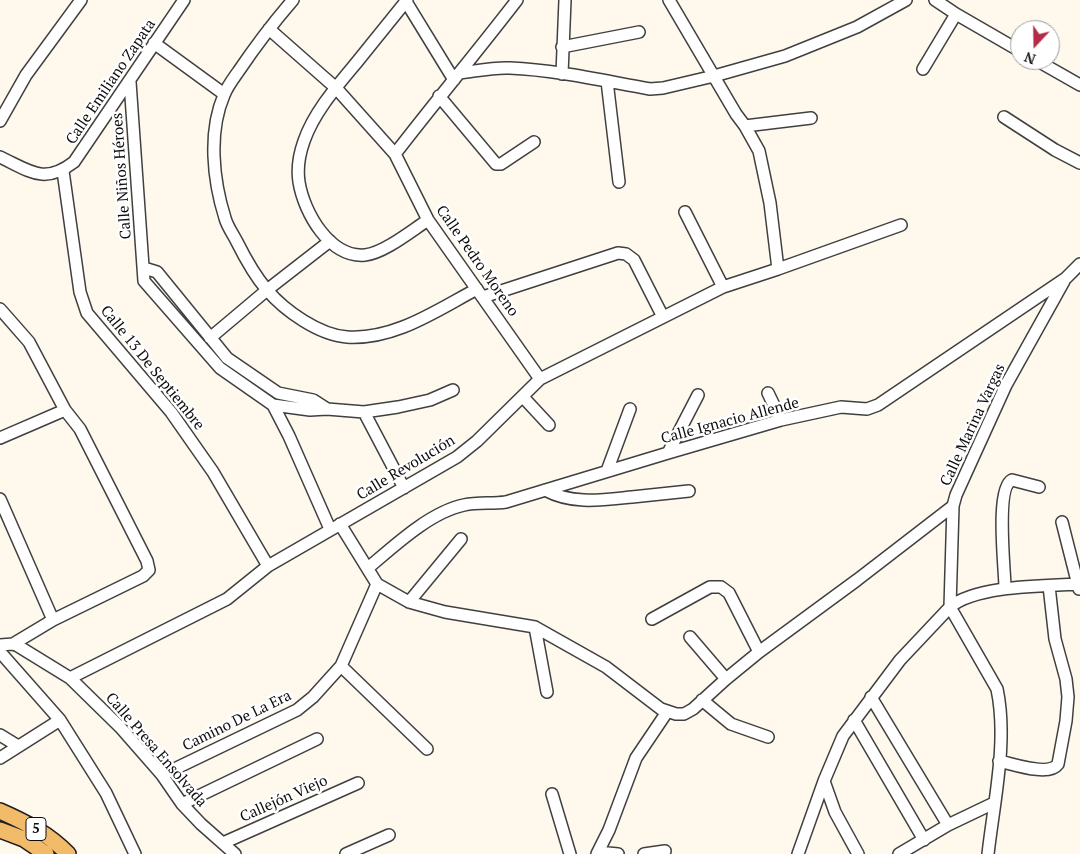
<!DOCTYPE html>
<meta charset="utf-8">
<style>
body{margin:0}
#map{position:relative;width:1080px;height:854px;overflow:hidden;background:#fef8ed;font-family:"PT Serif",serif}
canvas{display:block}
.north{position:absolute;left:1010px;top:20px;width:50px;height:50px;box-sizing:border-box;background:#fff;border:1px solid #9e9e9e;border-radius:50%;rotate:201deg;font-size:14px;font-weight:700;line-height:20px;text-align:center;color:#0d0d0d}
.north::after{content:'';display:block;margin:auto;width:18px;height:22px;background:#b52c48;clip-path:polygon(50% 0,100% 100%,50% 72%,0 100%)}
</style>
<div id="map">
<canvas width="1080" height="854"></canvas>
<div class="north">N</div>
</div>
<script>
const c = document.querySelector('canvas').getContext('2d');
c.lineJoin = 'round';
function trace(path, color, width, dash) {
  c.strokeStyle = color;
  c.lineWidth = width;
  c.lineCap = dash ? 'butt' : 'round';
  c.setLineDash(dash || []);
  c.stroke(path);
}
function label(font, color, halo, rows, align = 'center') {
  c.font = font + ' "PT Serif",serif';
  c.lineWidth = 5;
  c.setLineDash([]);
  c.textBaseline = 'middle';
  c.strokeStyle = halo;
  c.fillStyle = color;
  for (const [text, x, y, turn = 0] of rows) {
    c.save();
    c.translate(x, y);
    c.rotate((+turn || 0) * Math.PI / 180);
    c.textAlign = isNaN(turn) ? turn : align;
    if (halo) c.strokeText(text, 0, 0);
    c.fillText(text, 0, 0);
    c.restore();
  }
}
const minor = new Path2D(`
 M 293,0 C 273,23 255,47 238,72 C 233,79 227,87 224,95 C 208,132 213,180 225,218 C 227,226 233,234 237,242 C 245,258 255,276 267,290 C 285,311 319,335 347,337 C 395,340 437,310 477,289
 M 405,0 L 454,80
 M 407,0 C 390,21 373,42 357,62 C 337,86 314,112 304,141 C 299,155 297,169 299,182 C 304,213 330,258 365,255 C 384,253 411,231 428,220
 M 669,0 L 736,114 L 745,126 L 759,151 L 770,203 L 778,269
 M 935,0 L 956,14 L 1020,51
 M 269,29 L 336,88 L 395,154 L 428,220 L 540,379
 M 154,43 L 224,94
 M 562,47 L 639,32
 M 1036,60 L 1080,85
 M 923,69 L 956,14
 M 460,73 C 477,71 493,67 510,68 C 557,70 604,81 650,89 L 663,88 L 714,76 L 785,56 L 857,27 L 906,0
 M 562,74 L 565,0
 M 607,81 L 619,182
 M 130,82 L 144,281 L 220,368 L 273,405 L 310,410 L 327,409 L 364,412 L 398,407 L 430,400 L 453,390
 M 439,96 L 496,164 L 501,164 L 534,142
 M 1004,117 L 1055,150 L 1080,163
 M 0,121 L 26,75 L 81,0
 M 745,126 L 811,118
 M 395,154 C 435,102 477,52 517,0
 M 0,157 C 30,171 44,185 74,162 L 184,0
 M 63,171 L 80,292 L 87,313 L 171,412 L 213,472 L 268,566
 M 685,212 L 723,287
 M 144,268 L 157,272 L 227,358 L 278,393 L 313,400 L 327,409
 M 483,297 L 618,253 L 626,254 L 634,260 L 663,317
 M 0,309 L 29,342 L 65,410 L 80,429 L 147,561 L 149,570 L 143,576 L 53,620 L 13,644
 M 210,338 L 267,290 L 330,241
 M 768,393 L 781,420
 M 523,397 L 549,425
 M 273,405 L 289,436 L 330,529
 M 364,412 L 404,488
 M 0,438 L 65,410
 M 668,453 L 698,395
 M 607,471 L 630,409
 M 545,490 C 573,505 602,500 632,497 C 651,495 670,493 689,491
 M 0,499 L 53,620
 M 1062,522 L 1079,589
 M 340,524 L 377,584
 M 368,568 C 394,546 430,512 464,505 C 478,502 492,504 506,502 L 668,453 L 781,420 L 841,407 L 867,409 L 878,405 L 1066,278 L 1080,264
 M 377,584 L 409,602 L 445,612 L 535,627 L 606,667 L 661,709 L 676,714 L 684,714 L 693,709 L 726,679 L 759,652 L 857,580 L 953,506
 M 1005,588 C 1005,570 995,488 1012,480 L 1039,487
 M 409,602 L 461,539
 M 652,619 L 710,587 L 721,587 L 729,593 L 759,652
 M 535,627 L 547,692
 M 690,637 L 726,679
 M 0,645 L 13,644 L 18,646 L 70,678 L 120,727 L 162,775 L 182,804 L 201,824 L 235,854
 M 0,652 L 60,720 L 106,793 L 135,854
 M 341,666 L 427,749
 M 70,678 L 227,599 L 268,566 L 457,457 L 477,441 L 540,379 L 723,287 L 778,269 L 901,225
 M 871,697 L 948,825
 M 702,700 L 731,724 L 768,737
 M 854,720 L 924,840
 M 0,735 L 18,746
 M 0,758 L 60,720
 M 999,761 C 1013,764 1049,777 1058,764 L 1066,721 L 1068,697 L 1066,679 L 1055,639 L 1049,586
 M 162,775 L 297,710 L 313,697 L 341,666 L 377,584
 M 824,781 L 835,812 L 858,854
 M 552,794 L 570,854
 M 182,804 L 317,739
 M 223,843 L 358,783
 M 598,852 L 618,854
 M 346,854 L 389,835
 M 597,854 L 609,830 L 636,758 L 667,712
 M 644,854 L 665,851
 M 798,854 L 824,781 L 843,736 L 900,660 L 950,607 C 977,585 1046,586 1080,584
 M 899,854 L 948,825 L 994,803
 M 988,854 C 994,801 1008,741 997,689 L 950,607 L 953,506 L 956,495 L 1006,385 L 1064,281`);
const major = new Path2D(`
 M 0,811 C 25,822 49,834 68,854
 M 0,830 L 24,839 L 46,854`);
trace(minor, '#404040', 14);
trace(major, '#1e1e1e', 18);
trace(minor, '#fff', 11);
trace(major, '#f1bb6a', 15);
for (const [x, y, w] of [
 [36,829,20]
]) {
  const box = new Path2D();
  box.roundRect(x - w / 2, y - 11.5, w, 23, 4);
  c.fillStyle = '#fff';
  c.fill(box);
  trace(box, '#0d0d0d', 1);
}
label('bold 14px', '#0d0d0d', null, [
 ["5",36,829]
]);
label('15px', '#0d0d0d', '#fff', [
 ["Calle Emiliano Zapata",111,82,-56],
 ["Calle Niños Héroes",122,176,-94],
 ["Calle Pedro Moreno",477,261,55],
 ["Calle 13 De Septiembre",152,368,51],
 ["Calle Ignacio Allende",730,421,-15],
 ["Calle Marina Vargas",973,425,-65],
 ["Calle Revolución",406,468,-31],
 ["Camino De La Era",237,721,-26],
 ["Calle Presa Ensolvada",156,750,49],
 ["Callejón Viejo",284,799,-24]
]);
</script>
